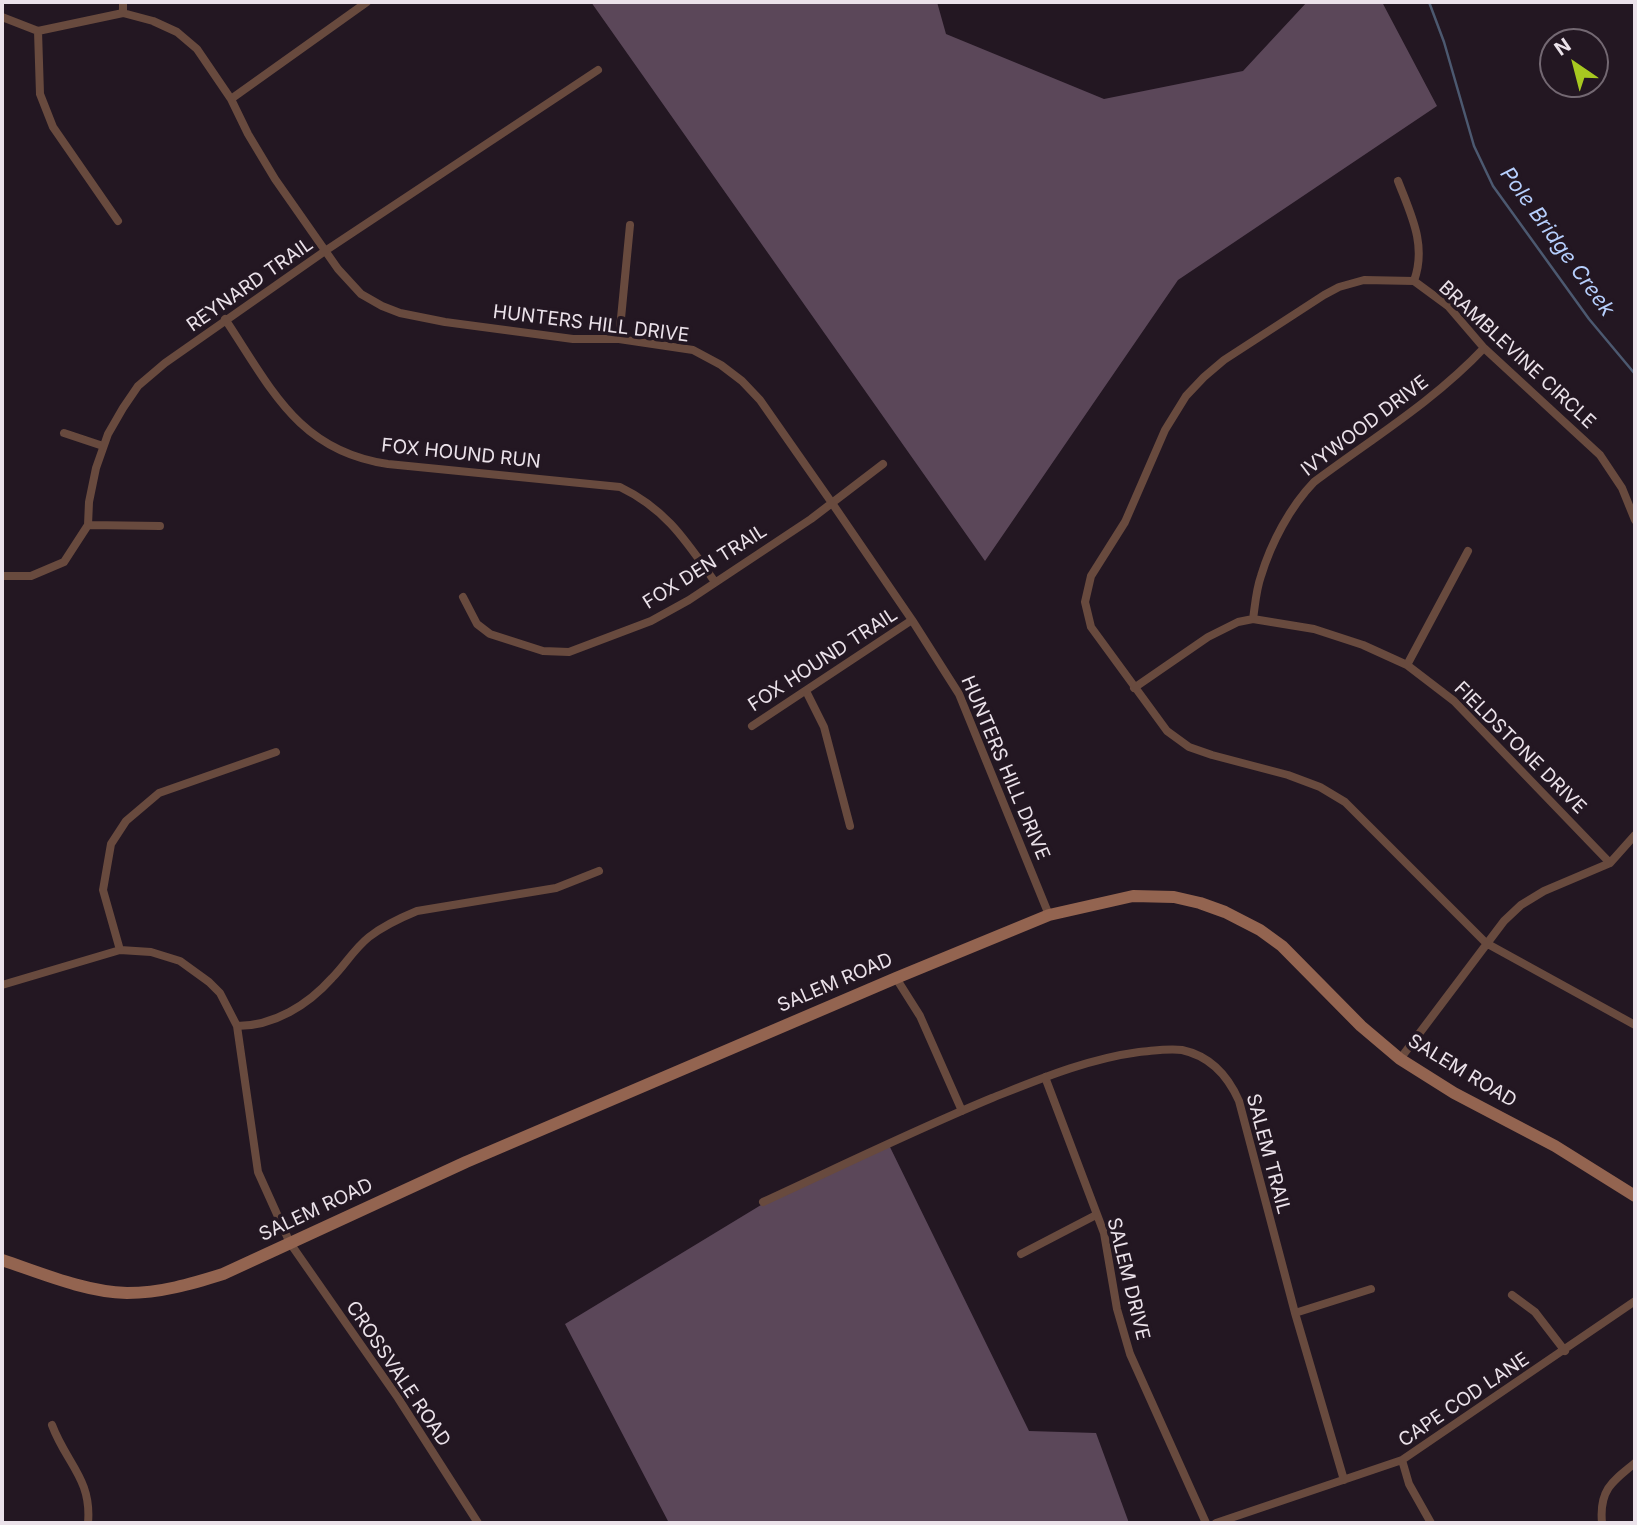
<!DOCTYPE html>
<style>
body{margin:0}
#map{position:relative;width:1637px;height:1525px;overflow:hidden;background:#231722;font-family:Inter,sans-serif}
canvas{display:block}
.frame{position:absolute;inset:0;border:4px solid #ebe2ea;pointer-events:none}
.north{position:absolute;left:1539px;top:28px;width:70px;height:70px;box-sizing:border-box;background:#231722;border:2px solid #736872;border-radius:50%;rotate:325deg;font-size:19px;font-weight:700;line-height:28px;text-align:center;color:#ebe2ea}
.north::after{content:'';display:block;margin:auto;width:24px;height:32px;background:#a7c820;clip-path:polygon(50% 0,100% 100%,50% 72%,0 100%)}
</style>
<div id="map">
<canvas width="1637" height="1525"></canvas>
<div class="frame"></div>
<div class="north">N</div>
</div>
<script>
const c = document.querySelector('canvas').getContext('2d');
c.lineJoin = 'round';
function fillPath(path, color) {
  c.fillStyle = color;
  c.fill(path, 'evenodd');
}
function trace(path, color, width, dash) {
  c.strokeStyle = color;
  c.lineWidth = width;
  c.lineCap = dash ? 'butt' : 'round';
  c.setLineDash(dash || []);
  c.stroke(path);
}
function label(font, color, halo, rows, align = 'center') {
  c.font = font + ' Inter,sans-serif';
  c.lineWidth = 7;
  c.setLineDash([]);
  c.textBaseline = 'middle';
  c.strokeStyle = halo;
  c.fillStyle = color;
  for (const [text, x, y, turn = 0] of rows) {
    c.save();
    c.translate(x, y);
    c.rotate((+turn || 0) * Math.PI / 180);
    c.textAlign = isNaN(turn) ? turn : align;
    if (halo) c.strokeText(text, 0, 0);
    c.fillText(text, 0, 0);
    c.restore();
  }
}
fillPath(new Path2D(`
 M 591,2 L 937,2 L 946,34 L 1104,99 L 1243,71 L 1307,2 L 1382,2 L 1437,106 L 1178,280 L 985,561 Z
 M 889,1145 L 1029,1431 L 1096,1433 L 1129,1523 L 669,1523 L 565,1324 L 761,1205 Z`), '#5b4759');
trace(new Path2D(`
 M 1429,2 L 1444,42 L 1474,146 L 1493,186 L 1589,319 L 1635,374`), '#4c5970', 2.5);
trace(new Path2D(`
 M 123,13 L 123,2
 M 2,17 L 38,31 L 123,13 L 153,21 L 177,32 L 197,49 L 231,99 L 248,134 L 275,179 L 338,269 L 361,294 L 382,306 L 400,313 L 445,322 L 573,339 L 619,339 L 693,350 L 721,365 L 742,381 L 760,400 L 832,503 L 912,620 L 959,694 L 1049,915
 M 38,31 L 40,94 L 53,127 L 118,221
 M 231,99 L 367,2
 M 1398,181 C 1411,215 1427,245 1414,281
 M 225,319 C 271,388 298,451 388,464 L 620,487 C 666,509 686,541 715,582
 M 619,339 L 630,225
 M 64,433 L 103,446
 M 1635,520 L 1622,488 L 1600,455 L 1484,348 L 1448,306 L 1414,281 L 1364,280 L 1339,287 L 1324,295 L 1224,360 L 1204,377 L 1186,396 L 1165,430 L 1125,522 L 1091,576 L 1085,602 L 1091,627 L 1167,731 L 1189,747 L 1212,755 L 1288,775 L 1320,787 L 1345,802 L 1486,943 L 1635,1025
 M 88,525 L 160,526
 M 2,576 L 31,576 L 64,562 L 88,525 L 89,502 L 96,468 L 108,434 L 123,408 L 138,386 L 165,363 L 325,251 L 598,70
 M 463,597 L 477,624 L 490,634 L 543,651 L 569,652 L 651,621 L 689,600 L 811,519 L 883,464
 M 1253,619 C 1255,606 1256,590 1261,576 C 1271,543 1290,507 1314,482 C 1373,438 1434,401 1484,348
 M 1407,665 L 1468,551
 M 1134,688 L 1208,637 L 1238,622 L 1253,619 L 1314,629 L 1363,645 L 1407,665 L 1454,701 L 1610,863
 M 806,691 L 824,727 L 850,826
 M 752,726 L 912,620
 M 120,950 L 103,890 L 111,844 L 126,821 L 159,793 L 276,752
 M 896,978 L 920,1016 L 962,1111
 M 2,985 L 120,950 L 151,952 L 180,961 L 209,982 L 220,993 L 237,1026 L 258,1172 L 290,1243 L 398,1398 L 478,1523
 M 237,1026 C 274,1026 308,1005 332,978 C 345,965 354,949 369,937 C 383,926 400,918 417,911 L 556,888 L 599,871
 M 1400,1059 L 1504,921 L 1521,905 L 1544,891 L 1610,863 L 1635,835
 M 1045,1077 L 1104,1233 L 1117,1309 L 1130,1354 L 1206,1523
 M 763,1202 C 839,1167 915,1130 992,1098 C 1040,1079 1087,1059 1139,1052 C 1153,1051 1168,1048 1182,1050 C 1210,1056 1228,1076 1239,1101 L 1295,1313 L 1344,1480
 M 1021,1254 L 1096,1215
 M 1512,1295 L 1535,1312 L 1565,1351
 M 1295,1313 L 1371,1289
 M 52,1425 C 66,1463 92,1479 88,1523
 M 1402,1460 L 1409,1484 L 1431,1523
 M 1216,1523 L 1402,1460 L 1635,1301
 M 1602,1523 C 1599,1491 1611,1482 1635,1463`), '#684a3e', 8);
trace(new Path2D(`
 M 2,1260 C 41,1273 85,1292 127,1293 C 161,1293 191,1284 223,1274 L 466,1162 L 896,978 L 1049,915 L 1133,896 L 1174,897 L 1200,903 L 1225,912 L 1260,930 L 1282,946 L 1361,1026 L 1400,1059 L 1454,1093 L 1555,1146 L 1635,1196`), '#936450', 12);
label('19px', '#ebe2ea', '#231722', [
 ["REYNARD TRAIL",250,285,-35],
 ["HUNTERS HILL DRIVE",591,324,7],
 ["BRAMBLEVINE CIRCLE",1517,355,43],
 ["IVYWOOD DRIVE",1365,426,-37],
 ["FOX HOUND RUN",461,454,6],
 ["FOX DEN TRAIL",705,567,-32],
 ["FOX HOUND TRAIL",823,660,-33],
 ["FIELDSTONE DRIVE",1520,748,45],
 ["HUNTERS HILL DRIVE",1005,768,67],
 ["SALEM ROAD",835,983,-23],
 ["SALEM ROAD",1462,1071,31],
 ["SALEM TRAIL",1268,1154,75],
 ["SALEM ROAD",316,1210,-25],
 ["SALEM DRIVE",1128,1279,76],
 ["CROSSVALE ROAD",398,1374,56],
 ["CAPE COD LANE",1464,1400,-34]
]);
label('italic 21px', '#b6cffd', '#231722', [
 ["Pole Bridge Creek",1557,242,54]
]);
</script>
